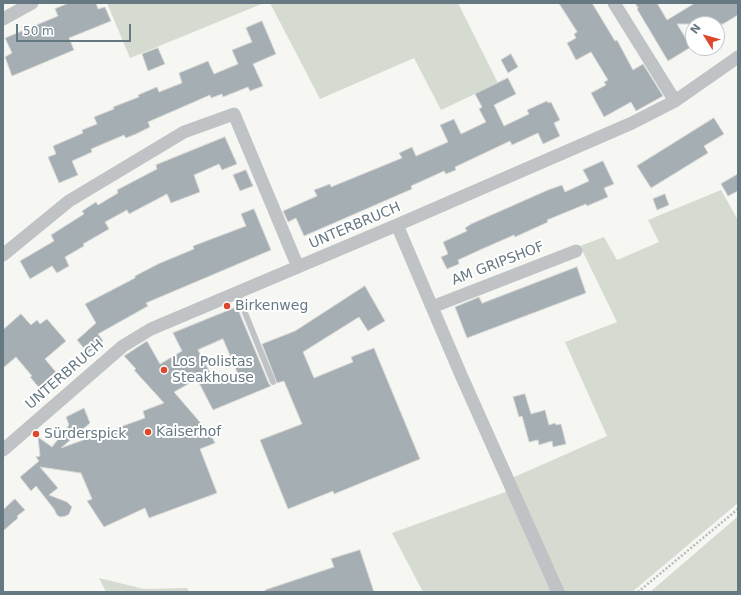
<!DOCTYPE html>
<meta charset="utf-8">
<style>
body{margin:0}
#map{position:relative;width:741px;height:595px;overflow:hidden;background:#f6f6f2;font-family:"DejaVu Sans",sans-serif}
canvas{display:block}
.frame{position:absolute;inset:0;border:4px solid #667882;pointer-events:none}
.north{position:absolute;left:685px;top:16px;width:40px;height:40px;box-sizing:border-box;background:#fff;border:1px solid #c2c9cd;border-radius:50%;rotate:307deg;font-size:11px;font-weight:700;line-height:16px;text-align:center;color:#667882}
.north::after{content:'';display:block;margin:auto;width:14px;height:18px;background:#dd472c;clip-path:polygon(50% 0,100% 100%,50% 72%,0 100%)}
.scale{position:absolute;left:16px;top:24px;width:115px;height:18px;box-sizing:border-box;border:2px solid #667882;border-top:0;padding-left:5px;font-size:12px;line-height:14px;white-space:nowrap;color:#667882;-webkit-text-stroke:3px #fff;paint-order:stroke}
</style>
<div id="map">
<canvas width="741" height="595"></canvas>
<div class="frame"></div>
<div class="north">N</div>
<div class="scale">50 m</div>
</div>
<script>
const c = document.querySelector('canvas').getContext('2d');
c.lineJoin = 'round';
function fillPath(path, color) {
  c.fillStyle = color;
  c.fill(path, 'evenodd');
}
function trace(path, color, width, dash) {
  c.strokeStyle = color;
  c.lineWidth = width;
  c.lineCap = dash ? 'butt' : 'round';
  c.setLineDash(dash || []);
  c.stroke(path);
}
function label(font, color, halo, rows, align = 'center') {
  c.font = font + ' "DejaVu Sans",sans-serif';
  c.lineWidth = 4;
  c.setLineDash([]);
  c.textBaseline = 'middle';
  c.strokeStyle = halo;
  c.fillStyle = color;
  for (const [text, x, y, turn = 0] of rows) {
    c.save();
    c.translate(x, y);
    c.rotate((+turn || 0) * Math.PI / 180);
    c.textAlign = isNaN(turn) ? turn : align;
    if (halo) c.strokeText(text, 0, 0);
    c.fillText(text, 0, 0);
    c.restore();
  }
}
fillPath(new Path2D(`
 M 107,3 L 264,3 L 130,58 Z
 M 270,3 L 458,3 L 498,83 L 441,110 L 414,58 L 320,99 Z
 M 721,190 L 738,220 L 738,503 L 632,592 L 562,592 L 512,478 L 607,436 L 565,342 L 617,322 L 580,246 L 604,237 L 617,260 L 659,242 L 648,220 Z
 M 508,491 L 552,592 L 423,592 L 392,533 Z
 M 738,517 L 738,592 L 650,592 L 736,518 Z
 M 99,578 L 144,589 L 187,588 L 189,592 L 106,592 Z`), '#d6dbd2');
const building = new Path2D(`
 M 69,3 L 96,3 L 98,9 L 105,7 L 111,21 L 69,38 L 74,50 L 12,76 L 5,57 L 12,53 L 5,38 L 58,16 L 55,9 Z
 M 559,3 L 592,3 L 615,41 L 617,40 L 633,70 L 643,64 L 663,96 L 636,111 L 631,102 L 604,117 L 591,93 L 606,85 L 604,82 L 608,80 L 591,52 L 576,60 L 567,43 L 576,38 L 574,34 L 577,32 Z
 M 635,3 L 657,3 L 667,20 L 695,3 L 738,3 L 738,15 L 723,24 L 677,24 L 691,47 L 668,61 L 637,9 L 638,8 Z
 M 262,21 L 276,54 L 253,64 L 263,86 L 250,91 L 248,87 L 223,97 L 222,94 L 211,98 L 210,95 L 148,122 L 150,127 L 136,134 L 126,138 L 124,135 L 91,149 L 92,152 L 72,161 L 78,175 L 59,183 L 48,157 L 56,154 L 53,146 L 83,133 L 82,130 L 97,124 L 94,117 L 114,109 L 113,107 L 139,97 L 138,95 L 157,87 L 159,92 L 182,83 L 179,73 L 208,61 L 214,74 L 238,64 L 232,50 L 252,42 L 246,28 Z
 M 158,48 L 165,64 L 148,71 L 142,54 Z
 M 511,54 L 518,67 L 508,73 L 501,60 Z
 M 508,78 L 516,94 L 494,105 L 504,126 L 529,114 L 527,110 L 547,101 L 548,103 L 551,102 L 560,120 L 554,123 L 560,136 L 543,144 L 538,133 L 512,145 L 510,141 L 455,167 L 456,170 L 446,174 L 444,171 L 411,186 L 412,189 L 304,236 L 296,218 L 288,222 L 283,211 L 317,196 L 314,190 L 330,184 L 331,187 L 402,158 L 399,153 L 412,147 L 416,156 L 448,142 L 440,125 L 454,119 L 461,134 L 486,122 L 479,109 L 482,107 L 475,94 Z
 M 714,118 L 724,134 L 704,146 L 708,153 L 651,188 L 637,166 Z
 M 225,137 L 237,164 L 222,170 L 219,164 L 194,175 L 200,192 L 171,203 L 167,194 L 129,214 L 127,210 L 105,222 L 109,229 L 83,244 L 84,246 L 65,257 L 69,266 L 57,273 L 52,266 L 30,279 L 20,261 L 54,241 L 51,235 L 84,214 L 82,211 L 96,202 L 98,205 L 118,193 L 117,190 L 157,169 L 156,165 Z
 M 603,161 L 614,184 L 604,188 L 608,197 L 587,206 L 586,204 L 547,220 L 548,222 L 515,237 L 514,235 L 482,249 L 458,260 L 459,264 L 447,269 L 441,257 L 448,254 L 443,242 L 467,231 L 465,228 L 471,224 L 548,190 L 562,185 L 565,192 L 589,181 L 583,170 Z
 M 246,170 L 253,186 L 240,191 L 233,175 Z
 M 738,174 L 738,191 L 728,196 L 721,184 Z
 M 665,194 L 669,205 L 657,210 L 653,199 Z
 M 254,209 L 271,250 L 146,303 L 148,306 L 98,334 L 103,341 L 88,353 L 77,340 L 96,323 L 85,304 L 135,278 L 135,276 L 158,264 L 194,249 L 193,246 L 246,226 L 241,214 Z
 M 577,267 L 586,293 L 467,338 L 455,307 L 479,297 L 482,303 Z
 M 365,286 L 385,321 L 368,331 L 359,317 L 303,352 L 314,378 L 353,362 L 351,357 L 374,348 L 420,459 L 334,494 L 333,491 L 288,509 L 260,440 L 302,424 L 284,381 L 277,383 L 262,344 L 295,331 Z
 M 237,307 L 269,384 L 271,386 L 213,410 L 197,379 L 174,392 L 211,435 L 215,443 L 200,449 L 217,493 L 149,518 L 145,508 L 104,527 L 87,501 L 92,499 L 81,473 L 40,467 L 58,488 L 49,495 L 67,502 L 72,507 L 69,514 L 66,516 L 60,517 L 57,515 L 54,509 L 36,486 L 31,491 L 20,477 L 39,461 L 36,457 L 40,456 L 38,437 L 52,447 L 69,425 L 66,417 L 84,408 L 90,423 L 61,448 L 145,418 L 143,411 L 164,403 L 134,370 L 136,369 L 124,356 L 147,341 L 160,364 L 182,351 L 173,333 ZM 223,339 L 238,374 L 216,384 L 198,350 Z
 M 21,314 L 31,325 L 37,320 L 40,324 L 47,319 L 66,341 L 45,359 L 60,377 L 42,391 L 30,377 L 32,376 L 16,357 L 3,368 L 3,330 Z
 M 525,394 L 531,414 L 545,410 L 549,425 L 555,423 L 556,425 L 561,424 L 566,444 L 553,447 L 552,441 L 539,445 L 538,440 L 529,442 L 522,416 L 519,417 L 513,397 Z
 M 15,499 L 25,510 L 17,516 L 18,518 L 3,531 L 3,510 Z
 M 360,550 L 374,592 L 265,592 L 265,590 L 334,567 L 331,559 Z`);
fillPath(building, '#a5afb3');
trace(building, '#d7d7d5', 1);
trace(new Path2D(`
 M 638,592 L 738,509`), '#b9bcbe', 2.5, [2, 2]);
trace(new Path2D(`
 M 237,293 L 273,382`), '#bfc3c6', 6);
trace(new Path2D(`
 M 614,3 L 675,101
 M 3,19 L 32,3
 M 397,225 L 461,375 L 558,592
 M 3,255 L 69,201 L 184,132 L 234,114 L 298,267
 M 432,307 L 576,251
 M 3,450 L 123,346 L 151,329 L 397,225 L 632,123 L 675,101 L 738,57`), '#bfc3c6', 13);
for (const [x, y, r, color] of [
 [227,306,4,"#dd472c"],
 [164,370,4,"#dd472c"],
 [148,432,4,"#dd472c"],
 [36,434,4,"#dd472c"]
]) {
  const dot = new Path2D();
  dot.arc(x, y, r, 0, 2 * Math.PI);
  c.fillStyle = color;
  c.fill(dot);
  trace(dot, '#fff', 1.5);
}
label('14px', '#667882', '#fff', [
 ["UNTERBRUCH",355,226,-23],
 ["AM GRIPSHOF",498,264,-21],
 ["UNTERBRUCH",65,375,-41]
]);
label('14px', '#667882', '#fff', [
 ["Birkenweg",235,306],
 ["Los Polistas",172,362],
 ["Steakhouse",172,378],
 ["Kaiserhof",156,432],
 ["Sürderspick",44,434]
], 'left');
</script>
